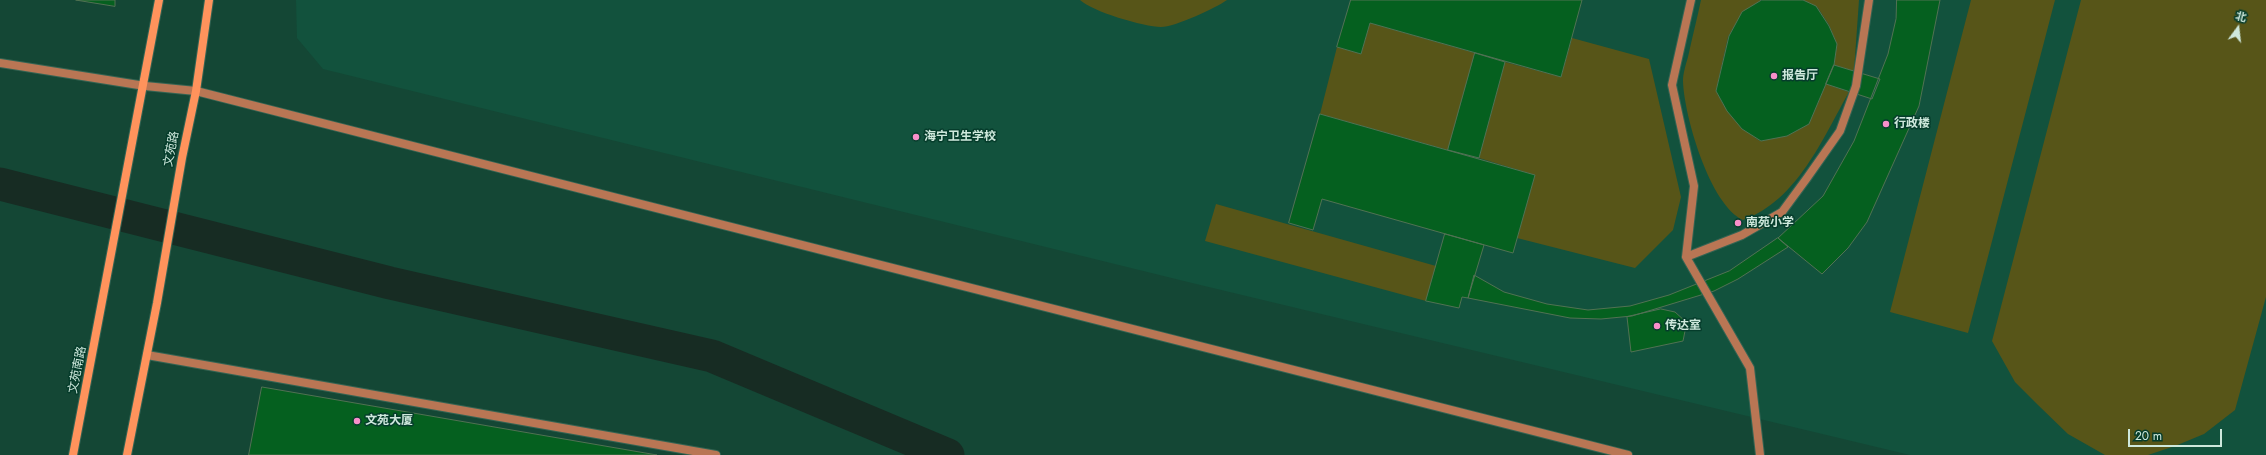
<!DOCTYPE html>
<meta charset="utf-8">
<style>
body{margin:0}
#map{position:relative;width:2266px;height:455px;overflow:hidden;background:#144735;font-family:Jost,"Noto Sans SC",sans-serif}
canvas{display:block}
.north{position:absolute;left:2218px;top:8px;width:40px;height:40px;-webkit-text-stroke:3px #053c2b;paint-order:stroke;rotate:15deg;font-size:11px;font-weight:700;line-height:16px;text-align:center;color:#cee8dc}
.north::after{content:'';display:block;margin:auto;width:14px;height:18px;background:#cee8dc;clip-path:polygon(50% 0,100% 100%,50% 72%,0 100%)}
.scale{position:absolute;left:2128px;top:429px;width:94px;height:18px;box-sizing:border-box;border:2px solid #cee8dc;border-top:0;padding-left:5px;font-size:12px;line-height:14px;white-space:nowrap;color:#cee8dc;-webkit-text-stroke:3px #053c2b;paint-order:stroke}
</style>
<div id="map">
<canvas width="2266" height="455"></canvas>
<div class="north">北</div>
<div class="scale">20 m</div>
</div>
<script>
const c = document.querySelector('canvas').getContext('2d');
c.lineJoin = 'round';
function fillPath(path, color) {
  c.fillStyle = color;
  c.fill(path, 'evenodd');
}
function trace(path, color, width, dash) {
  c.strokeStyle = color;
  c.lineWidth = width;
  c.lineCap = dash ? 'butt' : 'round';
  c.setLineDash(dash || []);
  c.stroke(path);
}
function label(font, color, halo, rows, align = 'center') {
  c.font = font + ' Jost,"Noto Sans SC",sans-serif';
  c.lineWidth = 3;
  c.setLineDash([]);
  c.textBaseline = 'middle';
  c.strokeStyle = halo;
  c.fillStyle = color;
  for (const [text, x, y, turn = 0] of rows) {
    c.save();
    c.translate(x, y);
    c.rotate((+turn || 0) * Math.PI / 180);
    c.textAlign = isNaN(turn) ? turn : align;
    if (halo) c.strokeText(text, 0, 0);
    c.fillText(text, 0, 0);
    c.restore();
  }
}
fillPath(new Path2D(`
 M 296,0 L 2266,0 L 2266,455 L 1910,455 L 1192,283 L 323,69 L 297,38 Z`), '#12523d');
fillPath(new Path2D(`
 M 1080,0 L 1227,0 C 1216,8 1175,27 1161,27 C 1144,27 1091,11 1080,0 Z
 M 1701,0 L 1761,0 L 1742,13 L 1728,37 L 1716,91 C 1728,115 1738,126 1760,141 L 1787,136 L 1809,124 L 1826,84 L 1849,92 C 1823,138 1797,201 1743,220 C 1710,205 1684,116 1683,81 C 1683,73 1686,64 1688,57 C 1692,38 1697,19 1701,0 Z
 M 1803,0 L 1859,0 L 1854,71 L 1834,65 L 1837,44 L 1829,25 L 1818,8 Z
 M 1971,0 L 2055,0 L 1968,333 L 1890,312 Z
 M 2081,0 L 2266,0 L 2266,297 L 2235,410 L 2204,434 L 2175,446 L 2148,455 L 2105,455 L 2068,434 L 2038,405 L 2015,382 L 1992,341 Z
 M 1370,23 L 1475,53 L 1448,150 L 1320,114 L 1337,47 L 1361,54 Z
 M 1572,38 L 1649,59 L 1681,197 L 1673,230 L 1635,268 L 1517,238 L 1535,175 L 1479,158 L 1505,62 L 1561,77 Z
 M 1216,204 L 1436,266 L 1426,301 L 1205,241 Z`), '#575518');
trace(new Path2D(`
 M 0,184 L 390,283 L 712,356 L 948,455`), '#172c23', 33);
const building = new Path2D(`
 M 76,0 L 115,0 L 115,6 Z
 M 1351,0 L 1582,0 L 1561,77 L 1370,23 L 1361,54 L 1337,47 Z
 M 1762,0 L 1803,0 L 1816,6 L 1829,26 L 1837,44 L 1834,65 L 1809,124 L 1787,136 L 1761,141 L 1742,129 L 1727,111 L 1716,91 L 1729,36 L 1742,12 Z
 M 1897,0 L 1940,0 L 1919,106 L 1867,222 L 1848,248 L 1822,274 L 1778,238 L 1823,196 L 1854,141 L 1888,54 L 1896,19 Z
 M 1475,53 L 1505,62 L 1479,158 L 1448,150 Z
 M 1834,65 L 1880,79 L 1872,99 L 1826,84 Z
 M 1320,114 L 1535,175 L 1513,253 L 1322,199 L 1313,230 L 1289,223 Z
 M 1445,234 L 1484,245 L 1468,298 L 1462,297 L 1459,308 L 1426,301 Z
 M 1778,238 L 1788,247 L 1738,279 L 1714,291 L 1632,316 L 1601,319 L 1570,318 L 1468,298 L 1474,275 L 1504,292 L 1547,304 L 1588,310 L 1630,306 L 1669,295 L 1729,271 Z
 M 1661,309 L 1675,312 L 1685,321 L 1685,331 L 1683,341 L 1631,352 L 1627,317 Z
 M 262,387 L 657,455 L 249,455 Z`);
fillPath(building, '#05601f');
trace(building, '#517253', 1);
const service = new Path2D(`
 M 147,355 L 716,455`);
const minor = new Path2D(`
 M 1691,0 L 1672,85 L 1694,186 L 1686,257 L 1750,368 L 1760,455
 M 1686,257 L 1742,235 L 1782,212 L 1807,178 L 1840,131 L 1856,86 L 1869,0`);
const tertiary = new Path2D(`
 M 0,63 L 145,86 L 196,91 L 1628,455`);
const secondary = new Path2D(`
 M 73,455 L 159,0
 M 127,455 L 157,303 L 182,158 L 196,91 L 209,0`);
trace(service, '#356453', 10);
trace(minor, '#356453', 10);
trace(tertiary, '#356453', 10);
trace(secondary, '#356453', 10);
trace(service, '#b97654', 8);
trace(minor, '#b97654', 8);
trace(tertiary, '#b97654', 8);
trace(secondary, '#ff935c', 8);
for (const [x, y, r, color] of [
 [1774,76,4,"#f98fca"],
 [1886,124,4,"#f98fca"],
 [916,137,4,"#f98fca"],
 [1738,223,4,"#f98fca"],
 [1657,326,4,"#f98fca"],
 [357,421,4,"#f98fca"]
]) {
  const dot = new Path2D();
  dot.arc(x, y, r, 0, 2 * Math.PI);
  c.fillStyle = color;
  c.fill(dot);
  trace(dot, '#053c2b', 1.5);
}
label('bold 12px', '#cee8dc', '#053c2b', [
 ["报告厅",1782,76],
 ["行政楼",1894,124],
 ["海宁卫生学校",924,137],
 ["南苑小学",1746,223],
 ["传达室",1665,326],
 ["文苑大厦",365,421]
], 'left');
label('12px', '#cee8dc', '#053c2b', [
 ["文苑路",172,149,-79],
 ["文苑南路",78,370,-79]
]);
</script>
